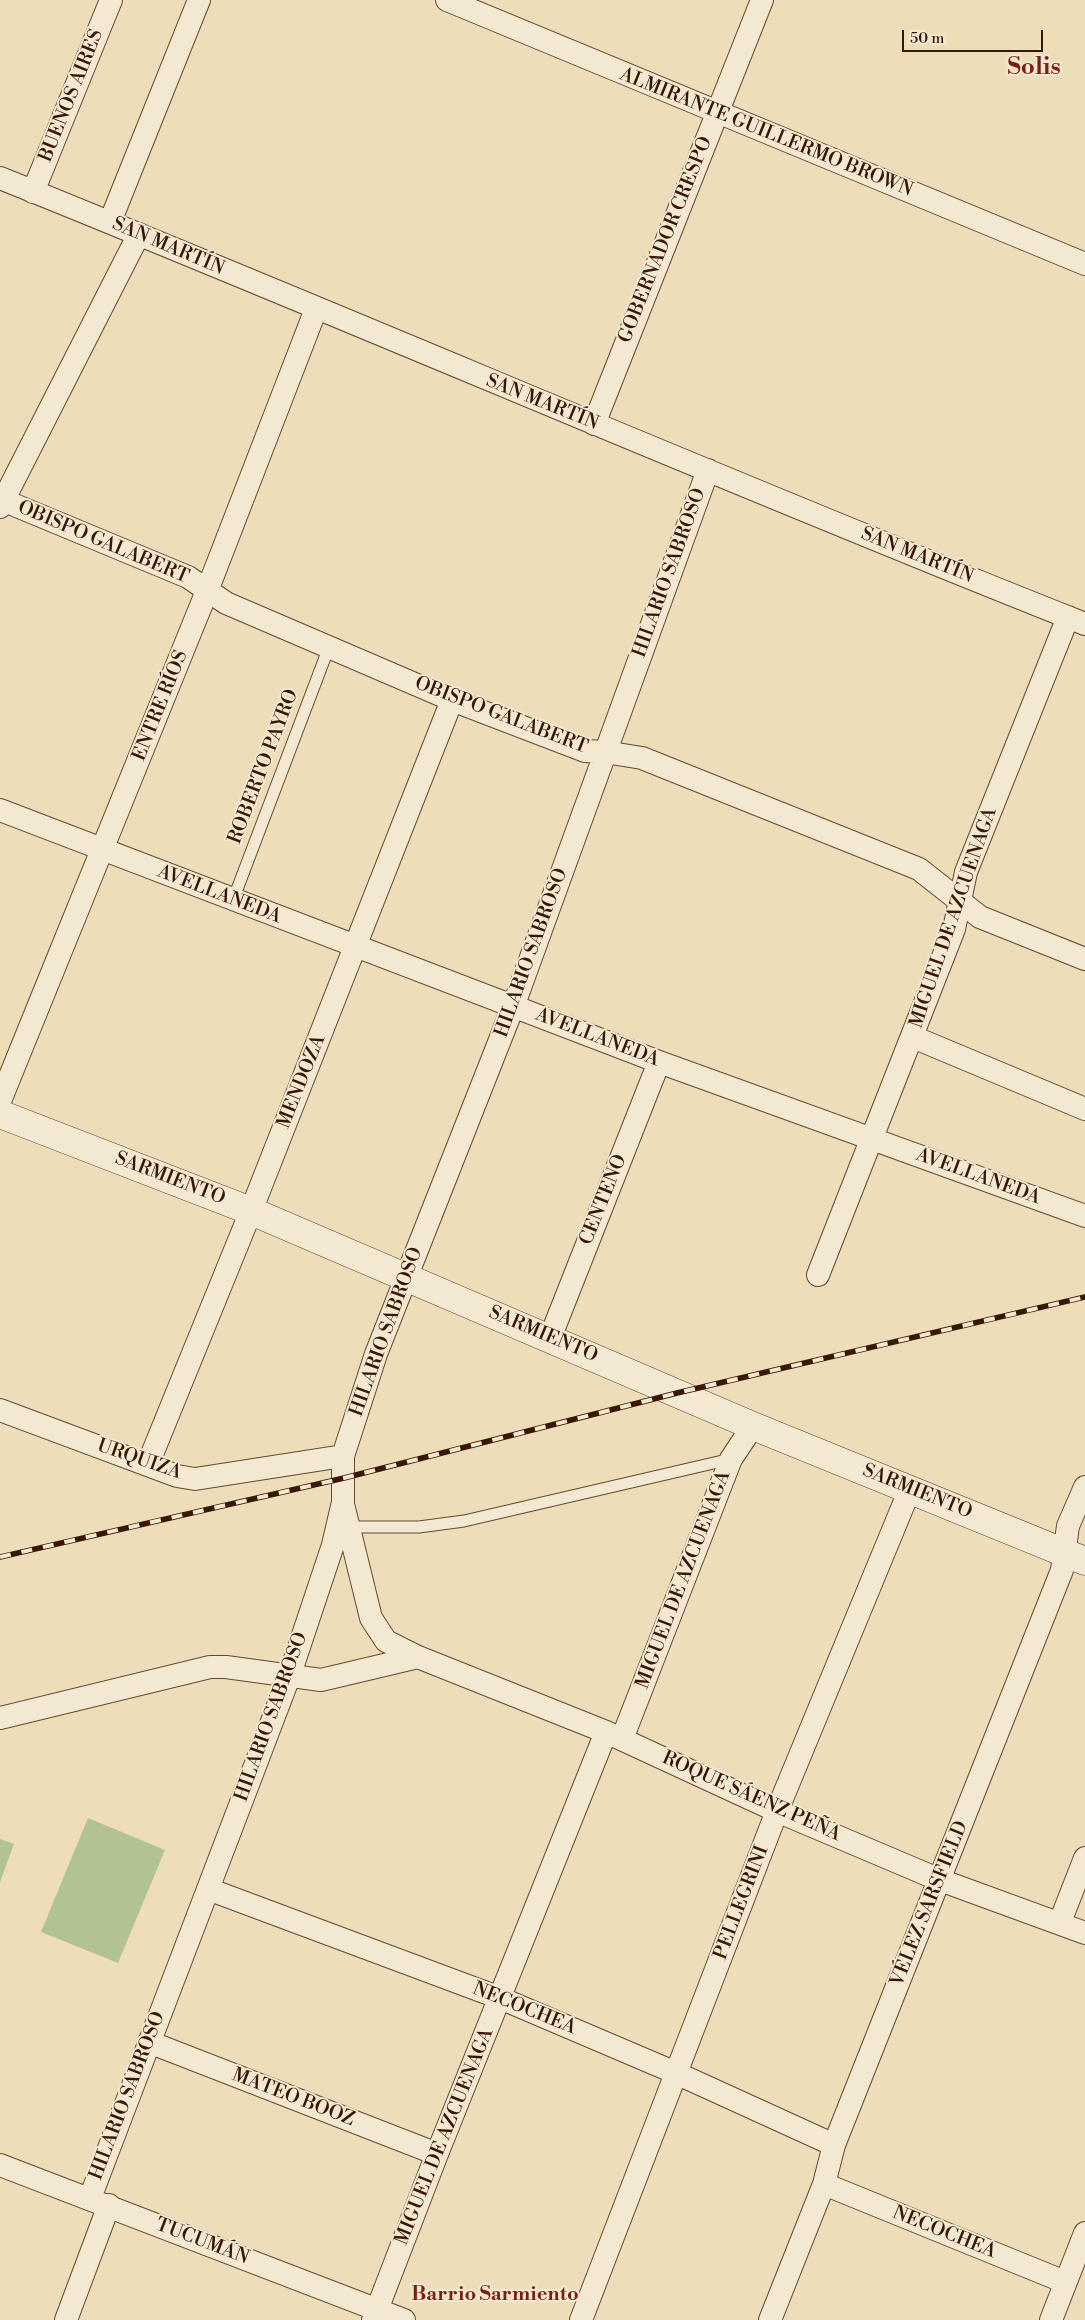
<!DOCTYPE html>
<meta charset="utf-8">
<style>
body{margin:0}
#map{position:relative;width:1085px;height:2320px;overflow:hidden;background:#edddb9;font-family:"Libre Bodoni",serif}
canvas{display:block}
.scale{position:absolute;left:902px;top:30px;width:141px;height:22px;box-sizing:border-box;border:2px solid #381804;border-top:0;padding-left:6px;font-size:15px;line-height:18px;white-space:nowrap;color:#381804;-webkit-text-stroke:4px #f3e9d2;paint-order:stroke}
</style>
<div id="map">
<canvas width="1085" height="2320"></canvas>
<div class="scale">50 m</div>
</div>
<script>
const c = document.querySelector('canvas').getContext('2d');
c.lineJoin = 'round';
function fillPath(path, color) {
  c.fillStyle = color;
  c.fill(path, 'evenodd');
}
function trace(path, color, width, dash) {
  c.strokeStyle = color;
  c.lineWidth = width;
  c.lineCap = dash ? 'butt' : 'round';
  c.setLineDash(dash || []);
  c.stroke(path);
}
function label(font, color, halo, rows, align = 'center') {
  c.font = font + ' "Libre Bodoni",serif';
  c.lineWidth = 4;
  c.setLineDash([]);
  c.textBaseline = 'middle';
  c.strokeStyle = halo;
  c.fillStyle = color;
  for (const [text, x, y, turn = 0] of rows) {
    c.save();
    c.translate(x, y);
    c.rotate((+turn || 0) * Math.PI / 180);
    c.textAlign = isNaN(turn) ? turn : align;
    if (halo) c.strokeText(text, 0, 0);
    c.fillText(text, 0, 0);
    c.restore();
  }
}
fillPath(new Path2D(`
 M 88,1818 L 165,1850 L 118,1963 L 41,1932 Z
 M 0,1839 L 14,1844 L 0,1882 Z`), '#b3c293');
const service = new Path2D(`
 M 233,900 L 329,647
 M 349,1527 L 419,1527 L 464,1521 L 731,1459`);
const minor = new Path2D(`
 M 447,0 L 1085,264
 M 0,178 C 363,324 721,480 1085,624
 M 33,192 L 111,0
 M 110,222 L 199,0
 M 594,424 L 762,0
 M 0,499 L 188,577 L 226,603 L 452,700 L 585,751 L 605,752 L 642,758 L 919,869 L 980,917 L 1085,959
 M 0,507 L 139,234
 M 0,810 L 659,1062 L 1085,1216
 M 913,1037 L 1085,1109
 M 0,1101 L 207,591 L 316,309
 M 818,1275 L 954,929 L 966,872 L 1068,617
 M 550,1338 L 659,1062
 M 0,1410 L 177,1476 L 195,1479 L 343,1456
 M 148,1464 L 251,1211 L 452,700
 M 344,1508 L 371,1618 L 386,1641 L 418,1657
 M 0,1718 L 210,1667 L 226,1667 L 321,1680 L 418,1657 L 606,1732 L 777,1811 L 940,1880 L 1085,1933
 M 622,1739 L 731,1459 L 753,1426
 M 208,1889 L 500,1998 L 676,2073 L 834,2145
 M 1060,1922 L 1085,1858
 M 149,2042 L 437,2154
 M 0,2165 L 404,2320
 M 824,2184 L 1065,2282
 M 90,2198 L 289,1677 L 333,1545 L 343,1502 L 343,1456 L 376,1354 L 513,1007 L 708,470
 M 66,2320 L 109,2205
 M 373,2320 L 437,2154 L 606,1732
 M 581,2320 L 777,1811 L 910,1489
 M 770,2320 L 824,2184 L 834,2145 L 1062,1570 L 1068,1526 L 1085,1487
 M 1051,2320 L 1085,2233`);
const tertiary = new Path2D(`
 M 0,1114 L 251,1211 L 753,1426 L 1085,1561`);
trace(service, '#654931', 13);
trace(minor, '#654931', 24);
trace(tertiary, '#654931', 29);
trace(service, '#f3e9d2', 11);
trace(minor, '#f3e9d2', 22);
trace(tertiary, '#f3e9d2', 28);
const rail = new Path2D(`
 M 0,1557 L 344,1478 L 677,1393 L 1085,1297`);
trace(rail, '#381804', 5.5);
trace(rail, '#f3e9d2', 4, [11]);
label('19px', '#381804', '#f3e9d2', [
 ["BUENOS AIRES",72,96,-68],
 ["ALMIRANTE GUILLERMO BROWN",766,133,22],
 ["GOBERNADOR CRESPO",666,240,-68],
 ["SAN MARTÍN",168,247,23],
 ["SAN MARTÍN",542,403,22],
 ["OBISPO GALABERT",103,543,23],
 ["SAN MARTÍN",917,556,22],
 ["HILARIO SABROSO",670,573,-70],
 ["ENTRE RÍOS",161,706,-68],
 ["OBISPO GALABERT",501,716,21],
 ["ROBERTO PAYRO",264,767,-69],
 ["AVELLANEDA",219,895,21],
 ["MIGUEL DE AZCUENAGA",954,918,-71],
 ["HILARIO SABROSO",532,953,-70],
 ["AVELLANEDA",597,1038,21],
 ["MENDOZA",302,1082,-68],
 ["AVELLANEDA",978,1177,20],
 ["SARMIENTO",170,1179,21],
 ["CENTENO",604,1200,-68],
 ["HILARIO SABROSO",387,1332,-70],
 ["SARMIENTO",543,1335,23],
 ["URQUIZA",139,1460,19],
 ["SARMIENTO",917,1492,22],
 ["MIGUEL DE AZCUENAGA",684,1580,-69],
 ["HILARIO SABROSO",272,1717,-70],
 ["ROQUE SÁENZ PEÑA",751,1797,24],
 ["PELLEGRINI",742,1903,-69],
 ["VÉLEZ SARSFIELD",930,1904,-68],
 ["NECOCHEA",524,2009,22],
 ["HILARIO SABROSO",128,2096,-69],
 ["MATEO BOOZ",293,2098,21],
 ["MIGUEL DE AZCUENAGA",445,2137,-68],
 ["NECOCHEA",944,2233,22],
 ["TUCUMÁN",202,2242,21]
]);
label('bold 20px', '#7a1f14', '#f3e9d2', [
 ["Barrio Sarmiento",495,2295]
]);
label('bold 24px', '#7a1f14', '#f3e9d2', [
 ["Solis",1034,68]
]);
</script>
